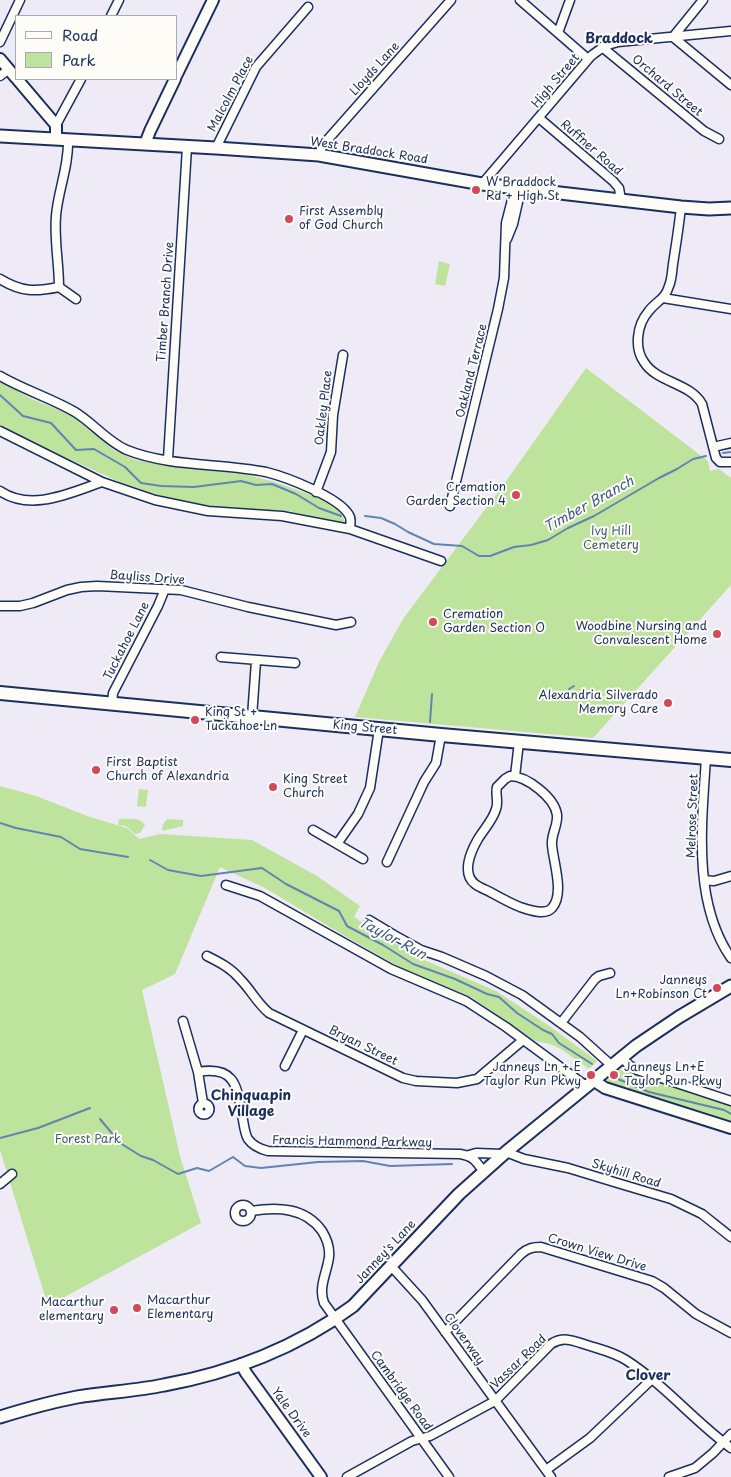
<!DOCTYPE html>
<style>
body{margin:0}
#map{position:relative;width:731px;height:1477px;overflow:hidden;background:#eeebf7;font-family:"Playpen Sans",sans-serif}
canvas{display:block}
.legend{position:absolute;left:15px;top:15px;width:162px;height:65px;box-sizing:border-box;background:#fdfcf7;border:1px solid #a3aaba;margin:0;padding:6px 9px;list-style:none;font-size:15px;color:#1b2f5e}
.legend li{display:flex;align-items:center;gap:10px;height:25px}
.legend b{width:25px;border:1px solid #a3aaba}
</style>
<div id="map">
<canvas width="731" height="1477"></canvas>
<ul class="legend">
<li><b style="height:6px;background:#fdfcf7"></b>Road</li>
<li><b style="height:14px;background:#bee39d"></b>Park</li>
</ul>
</div>
<script>
const c = document.querySelector('canvas').getContext('2d');
c.lineJoin = 'round';
function fillPath(path, color) {
  c.fillStyle = color;
  c.fill(path, 'evenodd');
}
function trace(path, color, width, dash) {
  c.strokeStyle = color;
  c.lineWidth = width;
  c.lineCap = dash ? 'butt' : 'round';
  c.setLineDash(dash || []);
  c.stroke(path);
}
function label(font, color, halo, rows, align = 'center') {
  c.font = font + ' "Playpen Sans",sans-serif';
  c.lineWidth = 4;
  c.setLineDash([]);
  c.textBaseline = 'middle';
  c.strokeStyle = halo;
  c.fillStyle = color;
  for (const [text, x, y, turn = 0] of rows) {
    c.save();
    c.translate(x, y);
    c.rotate((+turn || 0) * Math.PI / 180);
    c.textAlign = isNaN(turn) ? turn : align;
    if (halo) c.strokeText(text, 0, 0);
    c.fillText(text, 0, 0);
    c.restore();
  }
}
fillPath(new Path2D(`
 M 439,261 L 450,264 L 445,286 L 435,284 Z
 M 586,368 L 708,461 L 710,471 L 719,469 L 731,478 L 731,585 L 593,738 L 355,717 L 379,662 L 403,619 L 504,484 Z
 M 0,382 L 32,399 L 71,415 L 115,451 L 136,460 L 169,466 L 248,475 L 275,482 L 314,496 L 337,506 L 346,524 L 289,511 L 219,508 L 171,499 L 120,482 L 0,428 Z
 M 0,786 L 36,796 L 90,817 L 127,828 L 139,839 L 160,834 L 252,840 L 317,876 L 360,906 L 354,917 L 417,957 L 496,991 L 548,1025 L 597,1061 L 589,1069 L 561,1049 L 550,1044 L 535,1041 L 471,997 L 401,968 L 338,932 L 265,888 L 220,867 L 175,974 L 142,990 L 180,1156 L 201,1223 L 48,1306 L 0,1150 Z
 M 139,789 L 148,790 L 146,807 L 137,806 Z
 M 119,819 C 128,819 140,817 145,825 L 140,833 L 135,834 L 126,826 L 118,825 Z
 M 167,819 L 183,820 L 183,826 L 162,831 L 163,824 Z
 M 618,1069 L 723,1104 L 731,1096 L 731,1122 L 708,1113 L 609,1084 L 607,1081 Z`), '#bee39d');
trace(new Path2D(`
 M 0,395 L 23,416 L 51,423 L 76,450 L 94,449 L 125,467 L 141,483 L 161,486 L 194,487 L 241,481 L 256,485 L 272,484 L 296,494 L 319,508 L 341,516
 M 723,453 L 731,452
 M 365,516 L 381,518 L 395,524 L 408,532 L 434,544 L 462,546 L 479,556 L 490,556 L 514,547 L 531,545 L 548,540 L 568,528 L 594,516 L 659,478 L 677,469 L 693,459 L 706,456
 M 569,689 L 574,686
 M 430,722 L 432,694
 M 0,823 L 16,828 L 61,837 L 80,849 L 128,857
 M 150,860 L 168,870 L 201,876 L 262,868 L 286,884 L 339,911 L 347,926 L 383,945 L 413,964 L 455,979 L 487,994 L 499,997 L 517,1013 L 543,1030 L 552,1034 L 559,1043 L 592,1064
 M 618,1079 L 649,1092 L 724,1110 L 731,1114
 M 100,1119 L 120,1143 L 141,1156 L 153,1160 L 178,1174 L 197,1168 L 209,1171 L 233,1157 L 245,1166 L 261,1168 L 318,1162 L 363,1161 L 390,1166 L 452,1164
 M 0,1138 L 38,1128 L 90,1108`), '#6185b2', 2);
const minor = new Path2D(`
 M 520,0 L 588,59
 M 703,0 L 673,37 L 731,85
 M 111,16 L 119,0
 M 558,33 L 570,0
 M 0,42 L 20,0
 M 602,47 L 704,131 L 719,139
 M 0,76 L 9,69
 M 539,118 L 613,181 L 619,188 L 621,200
 M 56,125 L 81,79
 M 68,139 C 69,167 58,190 56,216 C 54,240 59,263 59,287 L 76,299
 M 216,148 L 256,67 L 308,7
 M 319,155 L 322,146 L 451,0
 M 482,184 L 591,56 C 600,49 607,44 618,42 L 731,31
 M 681,207 C 679,226 676,245 673,264 C 672,271 672,279 669,286 C 665,300 656,301 648,312 C 637,325 634,348 644,362 C 657,383 689,382 702,404 L 716,458 L 720,462 L 731,462
 M 507,239 L 513,224 L 521,189
 M 0,279 C 21,292 35,292 59,287
 M 663,298 L 731,309
 M 0,376 C 24,390 51,398 75,412 C 93,423 108,442 127,450 C 169,467 222,463 266,472 C 286,477 339,497 349,515 C 352,519 350,524 350,529
 M 0,431 L 102,482 L 155,500 L 208,511 L 282,516 L 350,529 L 441,561
 M 713,447 L 731,443
 M 168,459 L 187,147
 M 0,491 C 31,512 70,493 102,482
 M 316,492 L 331,452 L 333,415 L 343,355
 M 450,506 L 498,309 L 504,278 L 506,223 L 515,188
 M 0,606 L 20,606 L 33,603 L 67,590 L 81,587 L 97,586 L 181,590 L 248,607 L 336,625 L 351,622
 M 221,657 L 295,663
 M 112,704 L 113,693 L 158,606 L 165,589
 M 252,717 L 256,661
 M 706,758 C 702,822 692,902 731,958
 M 510,776 C 527,776 555,798 557,815 C 558,826 551,834 552,845 C 553,861 565,894 552,908 C 545,916 529,910 520,907 C 510,903 501,898 492,893 C 487,890 480,888 475,884 C 461,873 471,851 478,839 C 484,829 493,820 496,809 C 499,802 495,794 497,787 L 505,779 Z
 M 515,776 L 519,742
 M 313,830 L 363,859
 M 337,844 L 358,814 L 370,788 L 379,729
 M 387,862 L 424,782 L 436,763 L 441,735
 M 704,880 L 714,881 L 731,876
 M 226,885 L 260,896 L 391,969 L 466,1001 L 506,1027 L 586,1086
 M 369,920 L 394,935 L 421,950 L 442,957 L 486,976 L 522,995 L 580,1037 L 611,1065
 M 207,956 C 219,962 231,968 240,979 C 251,990 257,1003 269,1013 L 403,1078 L 416,1081 L 457,1083 L 477,1079 L 523,1040
 M 183,1021 L 198,1072 L 203,1103
 M 561,1023 L 595,979 L 599,976 L 610,973
 M 621,1057 L 629,1065 L 637,1070 L 731,1101
 M 285,1066 L 303,1030
 M 198,1072 C 238,1065 237,1090 243,1120 C 244,1126 245,1134 248,1139 C 253,1146 260,1149 268,1151 L 460,1154 C 473,1156 476,1161 483,1171
 M198.5 1109a5.5 5.5 0 1 1 11 0a5.5 5.5 0 1 1-11 0Z
 M 506,1152 L 524,1159 L 568,1168 L 614,1182 L 671,1199 L 702,1214 L 731,1237
 M 469,1155 L 476,1153 L 503,1154
 M 0,1184 L 12,1174
 M235 1213a8 8 0 1 1 16 0a8 8 0 1 1-16 0Z
 M 251,1211 C 277,1207 305,1207 322,1231 C 327,1239 330,1247 329,1257 C 327,1273 318,1287 324,1303 L 449,1477
 M 391,1266 L 422,1300 L 551,1477
 M 445,1332 L 521,1254 C 528,1248 533,1247 541,1247 L 652,1281 L 664,1288 L 696,1314 L 731,1333
 M 546,1470 L 590,1438 L 652,1379
 M 347,1477 L 412,1441 L 430,1436 L 495,1401 L 551,1344 C 565,1335 576,1342 590,1346 C 603,1350 615,1353 626,1360 C 665,1385 694,1421 731,1448
 M 669,1477 L 695,1468 L 713,1453 L 731,1434`);
const tertiary = new Path2D(`
 M 0,59 L 16,78
 M 176,76 L 213,0
 M 17,79 L 56,125 L 56,139
 M 145,144 L 150,131 L 175,79
 M 593,1080 L 605,1088 L 731,1128
 M 241,1364 L 246,1373 L 321,1477`);
const secondary = new Path2D(`
 M 0,136 L 216,148 L 319,155 L 482,184 L 681,207 L 709,209 L 731,208
 M 0,1417 C 26,1409 51,1402 77,1397 C 106,1392 136,1391 164,1385 C 231,1373 298,1347 353,1306 L 459,1194 L 506,1152 L 636,1046 L 679,1017 L 731,986`);
const primary = new Path2D(`
 M 0,693 L 441,735 L 731,760`);
trace(minor, '#1b2f5e', 11);
trace(tertiary, '#1b2f5e', 14);
trace(secondary, '#1b2f5e', 15);
trace(primary, '#1b2f5e', 16);
trace(minor, '#fdfcf7', 8);
trace(tertiary, '#fdfcf7', 10);
trace(secondary, '#fdfcf7', 11);
trace(primary, '#fdfcf7', 12);
for (const [x, y, r, color] of [
 [476,190,5,"#d1495b"],
 [289,219,5,"#d1495b"],
 [516,495,5,"#d1495b"],
 [433,622,5,"#d1495b"],
 [717,634,5,"#d1495b"],
 [668,703,5,"#d1495b"],
 [195,720,5,"#d1495b"],
 [96,770,5,"#d1495b"],
 [273,787,5,"#d1495b"],
 [717,988,5,"#d1495b"],
 [591,1075,5,"#d1495b"],
 [614,1075,5,"#d1495b"],
 [137,1308,5,"#d1495b"],
 [114,1310,5,"#d1495b"]
]) {
  const dot = new Path2D();
  dot.arc(x, y, r, 0, 2 * Math.PI);
  c.fillStyle = color;
  c.fill(dot);
  trace(dot, '#fdfcf7', 2);
}
label('12px', '#1b2f5e', '#fdfcf7', [
 ["Lloyds Lane",375,69,-48],
 ["High Street",556,81,-50],
 ["Orchard Street",667,86,40],
 ["Malcolm Place",231,94,-62],
 ["Ruffner Road",591,148,41],
 ["West Braddock Road",369,151,9],
 ["Timber Branch Drive",166,302,-86],
 ["Oakland Terrace",472,371,-76],
 ["Oakley Place",324,408,-83],
 ["Bayliss Drive",147,578,4],
 ["Tuckahoe Lane",127,641,-63],
 ["King Street",365,728,5],
 ["Melrose Street",693,816,-88],
 ["Bryan Street",363,1046,26],
 ["Francis Hammond Parkway",352,1142,1],
 ["Skyhill Road",626,1174,17],
 ["Janney's Lane",386,1252,-47],
 ["Crown View Drive",597,1253,17],
 ["Cloverway",464,1339,54],
 ["Vassar Road",519,1362,-44],
 ["Cambridge Road",401,1391,54],
 ["Yale Drive",291,1413,54]
]);
label('12px', '#1b2f5e', '#fdfcf7', [
 ["W Braddock",486,183],
 ["Rd + High St",486,197],
 ["First Assembly",299,212],
 ["of God Church",299,226],
 ["Cremation",506,488,"right"],
 ["Garden Section 4",506,502,"right"],
 ["Cremation",443,615],
 ["Garden Section O",443,629],
 ["Woodbine Nursing and",707,627,"right"],
 ["Convalescent Home",707,641,"right"],
 ["Alexandria Silverado",658,696,"right"],
 ["Memory Care",658,710,"right"],
 ["King St +",205,713],
 ["Tuckahoe Ln",205,727],
 ["First Baptist",106,763],
 ["Church of Alexandria",106,777],
 ["King Street",283,780],
 ["Church",283,794],
 ["Janneys",707,981,"right"],
 ["Ln+Robinson Ct",707,995,"right"],
 ["Janneys Ln + E",581,1068,"right"],
 ["Taylor Run Pkwy",581,1082,"right"],
 ["Janneys Ln+E",624,1068],
 ["Taylor Run Pkwy",624,1082],
 ["Macarthur",147,1301],
 ["Elementary",147,1315],
 ["Macarthur",104,1303,"right"],
 ["elementary",104,1317,"right"]
], 'left');
label('12px', '#445c6e', '#fdfcf7', [
 ["Ivy Hill",611,532],
 ["Cemetery",611,546],
 ["Forest Park",88,1140]
]);
label('bold 14px', '#1b2f5e', '#fdfcf7', [
 ["Braddock",619,39],
 ["Chinquapin",251,1096],
 ["Village",251,1112],
 ["Clover",648,1376]
]);
label('italic 14px', '#3e5a88', '#fdfcf7', [
 ["Timber Branch",589,505,-29],
 ["Taylor Run",392,939,28]
]);
</script>
